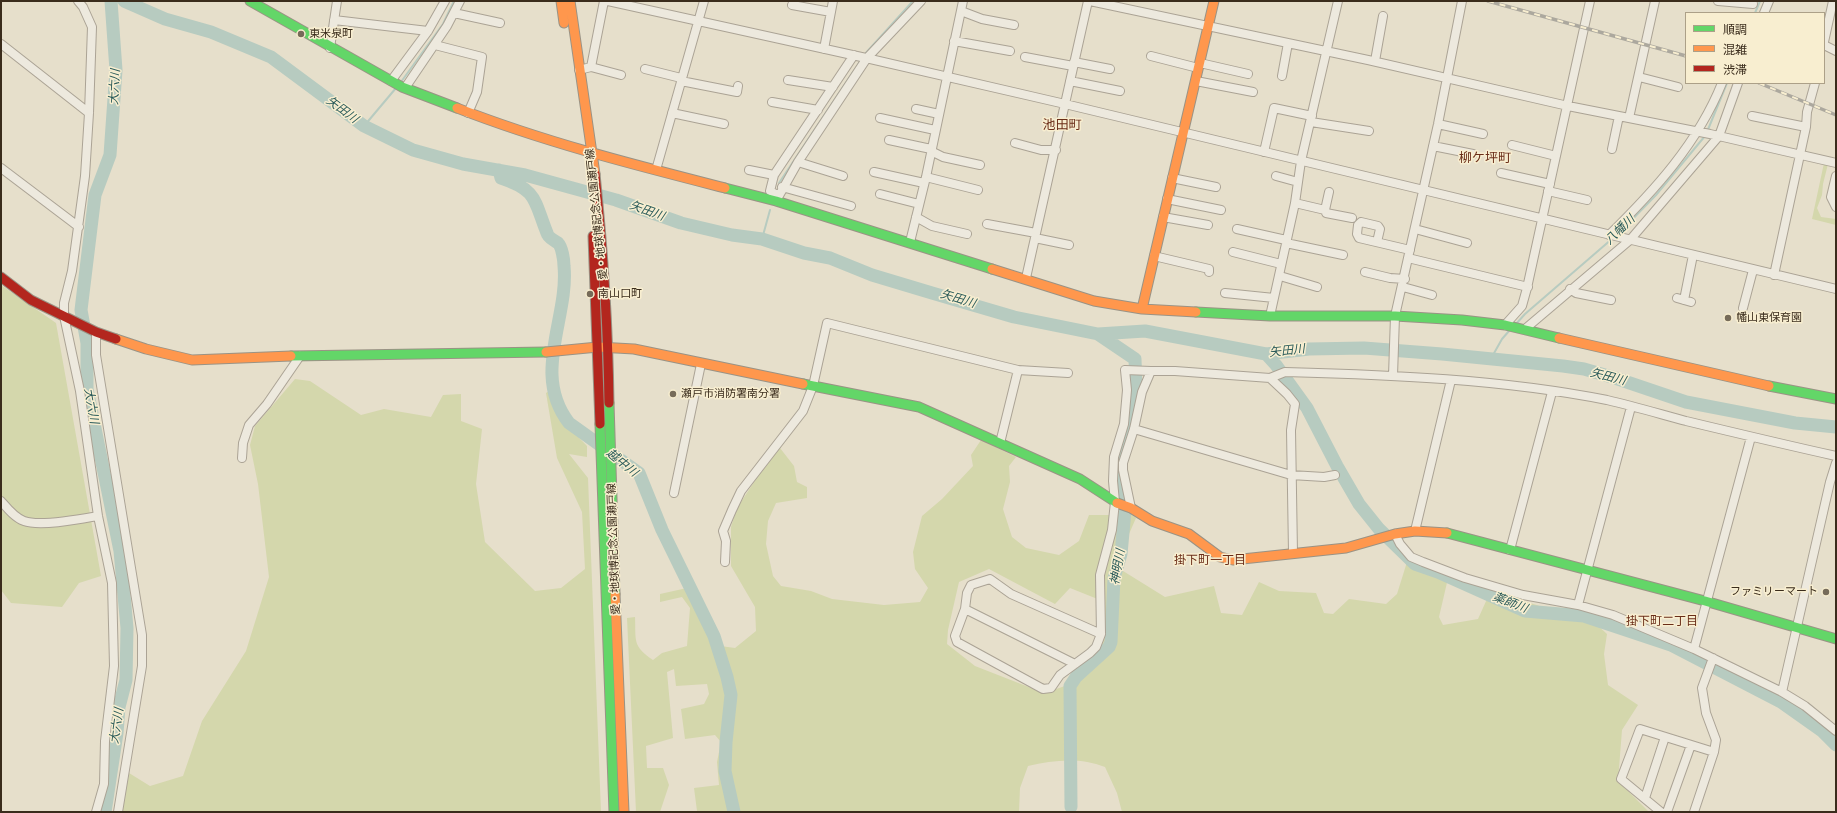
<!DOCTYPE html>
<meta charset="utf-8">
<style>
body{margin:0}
#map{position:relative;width:1837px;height:813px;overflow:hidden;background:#e6dfcb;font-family:"PT Serif","Noto Sans JP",serif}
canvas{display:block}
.frame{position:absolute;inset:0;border:2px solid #3a2c1c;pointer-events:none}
.legend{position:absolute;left:1685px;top:12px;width:140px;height:72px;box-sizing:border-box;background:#f8eed0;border:1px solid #aca088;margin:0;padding:5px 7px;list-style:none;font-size:12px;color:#3a2c1c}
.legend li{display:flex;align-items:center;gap:8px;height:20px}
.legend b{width:20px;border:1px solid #aca088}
</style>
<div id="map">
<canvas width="1837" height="813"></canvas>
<div class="frame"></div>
<ul class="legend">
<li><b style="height:5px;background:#63d668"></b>順調</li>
<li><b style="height:5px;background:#ff974d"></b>混雑</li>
<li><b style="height:5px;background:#b3261e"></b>渋滞</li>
</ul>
</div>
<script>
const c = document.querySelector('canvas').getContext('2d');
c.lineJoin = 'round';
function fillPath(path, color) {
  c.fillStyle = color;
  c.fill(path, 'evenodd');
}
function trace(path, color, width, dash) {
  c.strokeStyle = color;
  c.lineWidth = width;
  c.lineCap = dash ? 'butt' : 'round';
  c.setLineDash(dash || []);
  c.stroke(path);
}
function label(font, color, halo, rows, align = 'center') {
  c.font = font + ' "PT Serif","Noto Sans JP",serif';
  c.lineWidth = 3;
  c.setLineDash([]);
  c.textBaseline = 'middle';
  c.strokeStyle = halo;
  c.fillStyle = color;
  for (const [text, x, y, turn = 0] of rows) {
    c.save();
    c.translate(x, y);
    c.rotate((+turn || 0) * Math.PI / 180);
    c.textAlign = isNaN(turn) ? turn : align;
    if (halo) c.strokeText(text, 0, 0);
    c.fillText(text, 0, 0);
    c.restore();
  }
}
fillPath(new Path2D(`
 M 1824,163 L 1828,164 L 1823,184 L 1822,195 L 1817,208 L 1821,217 L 1836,219 L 1836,225 L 1812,219 Z
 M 1,285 L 56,323 L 101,576 L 79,583 L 62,607 L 11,603 L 1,590 Z
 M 295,379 L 310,381 L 361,415 L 384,409 L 431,417 L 443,395 L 461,394 L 461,421 L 482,429 L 476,484 L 485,542 L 535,591 L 561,588 L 585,569 L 582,512 L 557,458 L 546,393 L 552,389 L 558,416 L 587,446 L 587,457 L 569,454 L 588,478 L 601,812 L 122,812 L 129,773 L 150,786 L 183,776 L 202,721 L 246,651 L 269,577 L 258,484 L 250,445 L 255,426 Z
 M 981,440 L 1016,457 L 1009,466 L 1010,482 L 1003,509 L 1012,537 L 1026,548 L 1059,555 L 1079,541 L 1089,515 L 1132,515 L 1136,518 L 1115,566 L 1165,597 L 1214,586 L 1221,613 L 1242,615 L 1259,582 L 1279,591 L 1316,593 L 1324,613 L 1333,614 L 1349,599 L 1386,604 L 1397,594 L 1407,562 L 1449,574 L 1439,617 L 1443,625 L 1478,619 L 1487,599 L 1504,595 L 1595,623 L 1607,634 L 1604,654 L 1608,685 L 1638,705 L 1622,730 L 1618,781 L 1649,812 L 1122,812 L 1117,793 L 1105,767 C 1080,757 1054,760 1028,766 L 1020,788 L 1019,812 L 697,811 L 694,788 L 719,785 L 717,762 L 721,742 L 715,735 L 685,739 L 681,709 L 704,704 L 709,694 L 707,684 L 676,686 L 674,669 L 667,672 L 673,738 L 646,746 L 647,768 L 663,768 L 669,785 L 660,812 L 636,812 L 627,618 L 635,617 C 636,640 632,646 653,660 L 662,653 L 687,646 L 690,608 L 682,597 L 660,602 L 660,594 L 687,588 L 713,645 L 735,648 L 756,631 L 755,607 L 731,566 L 731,527 L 737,508 L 756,479 L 780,448 L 794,466 L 797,482 L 807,487 L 807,498 L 776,503 L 768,521 L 766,544 L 773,576 L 781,586 L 811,591 L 832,599 L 884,605 L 920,602 L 928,588 L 915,569 L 913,552 L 922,516 L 942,499 L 973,466 L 971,455 ZM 989,569 L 1055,604 L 1070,588 L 1105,602 L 1102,638 L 1100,647 L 1065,686 L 1044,693 L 975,666 L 947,644 L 948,630 L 959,582 Z`), '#d4d7ac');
trace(new Path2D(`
 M 1755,13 L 1760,1
 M 864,55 L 913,1
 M 401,82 L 443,24 L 454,1
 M 364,126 L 396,88
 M 1707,132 L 1727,83
 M 779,183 L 861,60
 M 1618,234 L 1656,195 L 1705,136
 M 762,239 L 770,210
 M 1516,324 L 1525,314 L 1613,238
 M 1495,360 L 1493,355 L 1502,339 L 1509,331
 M 1071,807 L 1072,812`), '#b7cbc0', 2);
trace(new Path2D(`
 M 124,1 L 165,19 L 211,32 L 271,57 L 364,126 L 413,150 L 463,164 L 525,175 L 616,200 L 681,223 L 732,235 L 762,239 L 804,253 L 830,258 L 872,275 L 932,293 L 1014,317 L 1098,334 L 1145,331 L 1266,354 L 1309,349 L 1364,348 L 1442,354 L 1563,366 L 1584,369 L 1615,378 L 1686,402 L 1795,423 L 1836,427
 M 499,170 L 501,178 C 538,190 534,201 547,233 C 548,238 554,240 558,243 C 562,247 564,260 564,266 C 569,318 531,374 569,423 L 639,473 L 662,530 L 714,636 L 727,677 L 731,695 L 726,742 L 725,771 L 734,812
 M 1266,354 L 1276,365 L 1307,408 L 1337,466 L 1359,504 L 1379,529 L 1415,564 L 1438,572 L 1525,611 L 1584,616 L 1671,645 L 1781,702 L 1822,731 L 1836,745
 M 1071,807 L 1070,686 L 1076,677 L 1109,647 L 1111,642 L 1114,578 L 1121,554 L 1125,511 L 1118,461 L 1131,418 L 1136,388 L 1135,359 L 1098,334
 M 105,812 L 117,733 L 119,707 L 126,680 L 127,628 L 120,551 L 87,389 L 87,343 L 81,310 L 95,195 L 110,155 L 116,70 L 111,1`), '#b7cbc0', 13);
const street = new Path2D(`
 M 78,1 L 83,7 L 92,27 L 89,113 L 85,176 L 72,271 L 64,303 L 64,316 L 80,391 L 98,516 L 112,583 L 114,666 L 105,741 L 104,784 L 96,812
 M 608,1 L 866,58 L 1065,104 L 1836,289
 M 1090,1 L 1368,60 L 1568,106 L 1710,134 L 1836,163
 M 1718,1 L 1753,4
 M 792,5 L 831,12
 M 961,11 L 982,19 L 1014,25
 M 454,13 L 500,23
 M 1764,13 L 1769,1
 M 334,20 L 428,31
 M 954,41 L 1010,51
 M 1824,42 L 1833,1
 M 1,44 L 89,113
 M 435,45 L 482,57 L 477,92 L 468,113
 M 1824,45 L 1836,51
 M 330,48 L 337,1
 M 824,49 L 833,1
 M 1151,56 L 1198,68
 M 1025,57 L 1073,66
 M 1375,61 L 1383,16
 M 1074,62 L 1110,69
 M 1200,63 L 1248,74
 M 591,67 L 621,75
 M 645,69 L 681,78
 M 579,70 L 591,67 L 604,1
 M 1282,76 L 1288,43
 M 1639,77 L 1678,87
 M 788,80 L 833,87
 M 391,81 L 428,31 L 445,1
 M 681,81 L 737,92 L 738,86
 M 1070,81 L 1120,91
 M 1196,81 L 1253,92
 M 405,88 L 447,26 L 460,1
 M 772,102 L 818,110
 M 916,109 L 939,114
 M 672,113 L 724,124
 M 1752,116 L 1806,127
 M 880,118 L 935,130
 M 1629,118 L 1655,1
 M 1311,122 L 1369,131
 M 1438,124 L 1483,134
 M 889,140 L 931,149
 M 1015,143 L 1041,150 L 1056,150
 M 1512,145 L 1556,156
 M 1433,146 L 1473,154
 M 1612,149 L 1619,116
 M 931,151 L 943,157 L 980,165
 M 1264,152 L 1274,108 L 1312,116
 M 798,162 L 843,176
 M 1,168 L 79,227
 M 656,170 L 704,1
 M 749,170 L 774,175
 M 874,172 L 924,183
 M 1501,173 L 1550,184
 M 1276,176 L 1298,182
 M 1836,176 L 1831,197 L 1836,207
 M 926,177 L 978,190
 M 1172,178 L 1216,187
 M 782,187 L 851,206
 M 1548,191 L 1587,200
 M 1329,192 L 1325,210 L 1326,213 L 1352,218
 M 880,194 L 919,204
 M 778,195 L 770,191 L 774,175 L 854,55
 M 1167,199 L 1221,210
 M 776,201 L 798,162 L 867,58 L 921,1
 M 1295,203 L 1325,210
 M 916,217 L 932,226 L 967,234
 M 1163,217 L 1208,225
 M 987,224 L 1036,233
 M 1237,229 L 1286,240
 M 1415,229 L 1467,243
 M 1609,235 C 1654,191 1698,143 1722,83
 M 1035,238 L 1069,245
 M 910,242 L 926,177 L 963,1
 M 1377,242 L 1380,229 L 1378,226 L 1361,222 L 1358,225 L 1357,234 L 1359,238 L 1410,250
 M 1286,243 L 1343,255
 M 1233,252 L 1281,264
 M 1154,256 L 1209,269 L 1209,272
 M 1408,258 L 1528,287
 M 1365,272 L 1390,278 L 1405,279
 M 1774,275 L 1806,127 L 1807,112 L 1815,83
 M 1280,276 L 1317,287
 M 1026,278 L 1088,1
 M 1403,287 L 1432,295
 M 1570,289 L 1576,293 L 1611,300
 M 1225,293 L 1274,298
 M 1677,298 L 1691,302
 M 1684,300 L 1693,255
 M 1743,308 L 1753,270
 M 1270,316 L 1295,203 L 1301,161 L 1338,1
 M 1505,325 L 1522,306 L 1527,288 L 1590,1
 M 1525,329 L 1630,240 L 1719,136 L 1738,83
 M 96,332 L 96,355 L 142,635 L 142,666 L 118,812
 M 1393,376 L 1395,316 L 1438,124 L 1462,1
 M 1270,378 L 1285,372 C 1392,375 1501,379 1607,400 C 1633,406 1660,414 1686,421 C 1736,433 1786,445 1836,456
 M 1134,429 L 1291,475 L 1324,477 L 1335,475
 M 1000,443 L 1018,370
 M 242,458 L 243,443 L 249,425 L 267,404 L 300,356
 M 674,493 L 701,364
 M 1,501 C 7,508 15,518 24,521 C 40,527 81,519 98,516
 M 1131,508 L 1123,470 L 1123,463 L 1134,429 L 1142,392 L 1151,371 L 1175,371 L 1270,378 L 1287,394 L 1295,404 L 1291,430 L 1293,553
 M 1415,531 L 1451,380
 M 1395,534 L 1400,544 L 1411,557 L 1423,562 L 1465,578 L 1523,595 L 1578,605 L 1613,615 L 1694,649 L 1782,692 L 1805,706 L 1836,731
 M 1510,550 L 1552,392
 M 725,562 L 726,541 L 723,531 L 732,510 L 741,491 L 803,411 L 813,386 L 827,323 L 1018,370 L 1068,373
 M 1578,605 L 1631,407
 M 965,609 L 1075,664
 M 1101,634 L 1011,594 L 990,579 L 971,585 L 967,593 L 965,609 L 955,636 L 957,642 L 1043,689 L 1051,688 L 1060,675 L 1090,653 L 1096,647 L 1101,634 L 1100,575 L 1112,530 L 1115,502 L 1113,481 L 1114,457 L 1124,424 L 1127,390 L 1125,370 L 1151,371
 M 1694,649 L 1751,437
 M 1782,692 L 1830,482 L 1836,463
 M 1645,798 L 1665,737
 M 1661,812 L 1621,779 L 1640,729 L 1714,752
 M 1667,812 L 1691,745
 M 1694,812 L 1714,752 L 1716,740 L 1706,713 L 1702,688 L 1713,658`);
const fast = new Path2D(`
 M 250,1 L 402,87 L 457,108
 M 725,188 L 776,201 L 992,269
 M 1196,312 L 1270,316 L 1395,316 L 1462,320 L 1505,325 L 1559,338
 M 291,356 L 546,352
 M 803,384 L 919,407 L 1080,479 L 1117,503
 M 1769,386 L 1836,399
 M 609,403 L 615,594
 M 600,424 L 614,812
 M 1447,533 L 1705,601 L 1836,639`);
const slow = new Path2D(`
 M 561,1 L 564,23
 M 570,1 L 595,174
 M 457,108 C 544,142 635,165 725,188
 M 992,269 L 1094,301 L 1142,309 L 1196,312
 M 1142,309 L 1214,1
 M 1559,338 L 1769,386
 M 116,339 L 146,349 L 192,360 L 291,356
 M 546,352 L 598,347 L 634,349 L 803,384
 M 1117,503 L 1131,508 L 1152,521 L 1189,534 L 1220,557 L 1233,560 L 1346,548 L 1395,534 L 1415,531 L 1447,533
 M 615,594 L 624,812`);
const jam = new Path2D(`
 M 595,174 C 603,250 608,326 609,403
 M 593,236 L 600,424
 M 1,277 L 31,300 L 96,332 L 116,339`);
trace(street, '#aba395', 10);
trace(fast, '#9a9385', 11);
trace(slow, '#9a9385', 11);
trace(jam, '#9a9385', 11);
trace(street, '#ede9de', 8);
trace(fast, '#63d668', 9);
trace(slow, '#ff974d', 9);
trace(jam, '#b3261e', 9);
const rail = new Path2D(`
 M 1488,1 L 1686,56
 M 1759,83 L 1836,115`);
trace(rail, '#aca89e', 3.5);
trace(rail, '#f8eed0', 2, [6]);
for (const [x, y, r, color] of [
 [301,34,4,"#766b59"],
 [590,294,4,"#766b59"],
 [1728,318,4,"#766b59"],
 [673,394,4,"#766b59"],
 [1826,592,4,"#766b59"]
]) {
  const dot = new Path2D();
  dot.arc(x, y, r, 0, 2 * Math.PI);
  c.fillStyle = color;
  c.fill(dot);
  trace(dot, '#f8eed0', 1.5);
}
label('11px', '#3a2c1c', '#f8eed0', [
 ["東米泉町",309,34],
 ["南山口町",598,294],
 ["幡山東保育園",1736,318],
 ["瀬戸市消防署南分署",681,394],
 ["ファミリーマート",1818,592,"right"]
], 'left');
label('11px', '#3a2c1c', '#f8eed0', [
 ["愛・地球博記念公園瀬戸線",597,214,-96],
 ["愛・地球博記念公園瀬戸線",614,549,-92]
]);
label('italic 12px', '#2a5b5a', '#f8eed0', [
 ["大六川",115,87,-87],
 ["矢田川",342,110,37],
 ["矢田川",647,211,20],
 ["八幡川",1620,230,-44],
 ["矢田川",958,299,17],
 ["矢田川",1287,351,-6],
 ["矢田川",1608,377,15],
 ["大六川",91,406,80],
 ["越中川",622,463,39],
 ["神明川",1118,567,-80],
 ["薬師川",1510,603,21],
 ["大六川",117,726,-82]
]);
label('12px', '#6a2d18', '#f8eed0', [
 ["掛下町一丁目",1210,561],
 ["掛下町二丁目",1662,622]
]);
label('13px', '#6a2d18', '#f8eed0', [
 ["池田町",1062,125],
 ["柳ケ坪町",1485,158]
]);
</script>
